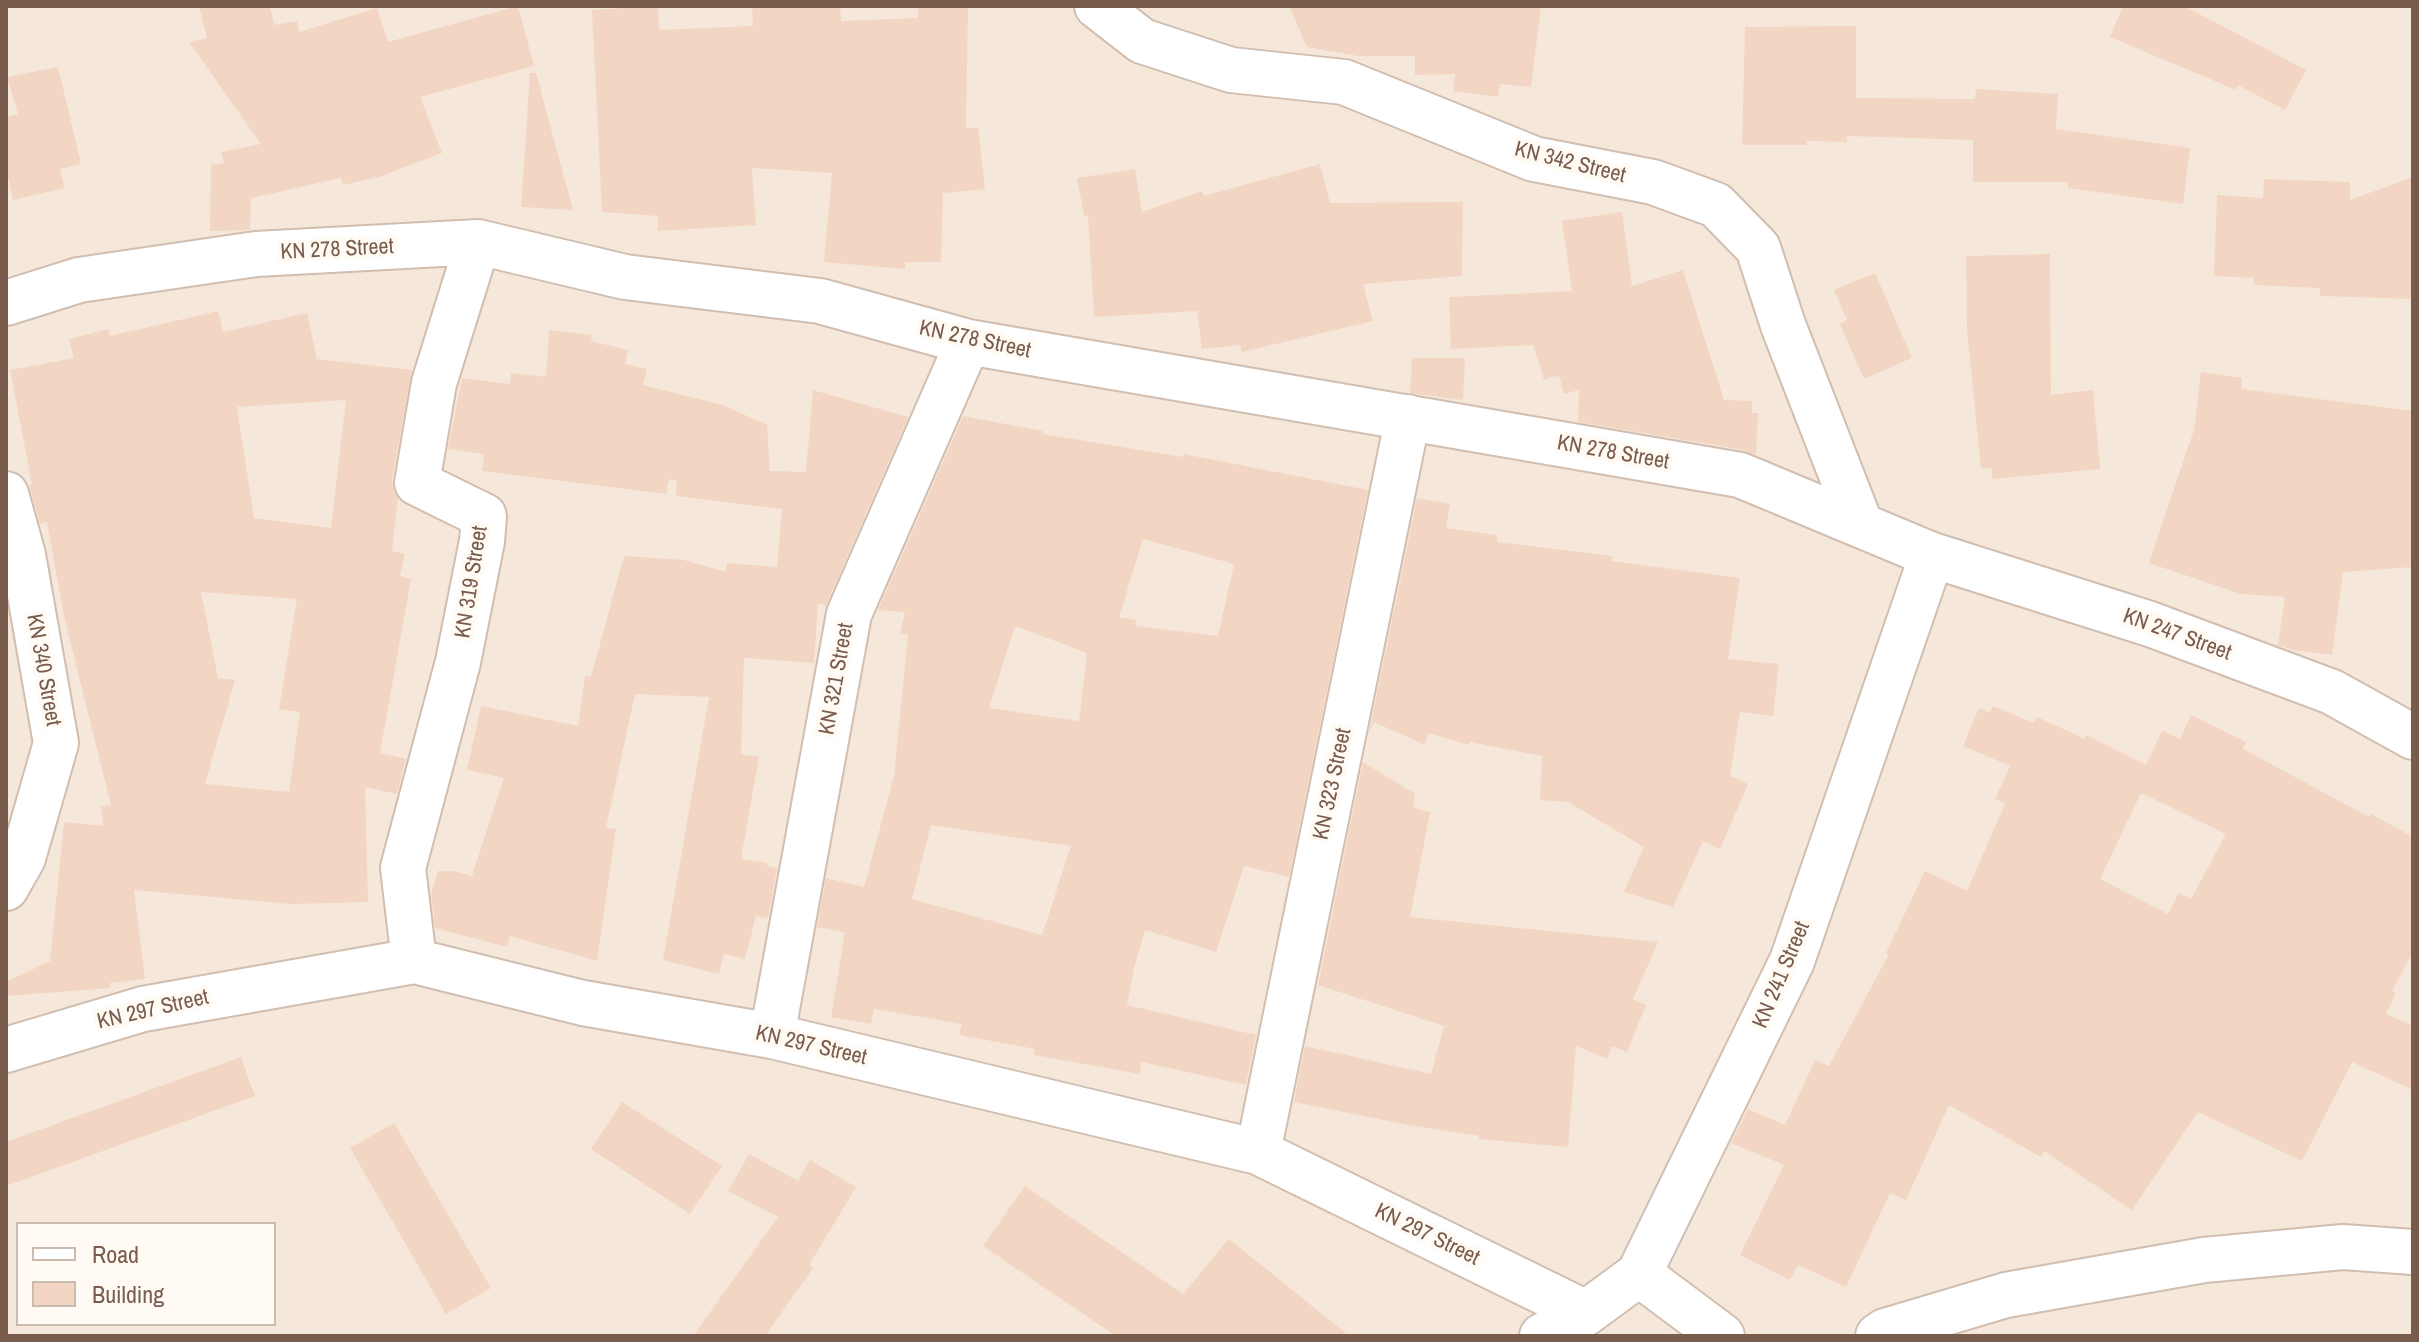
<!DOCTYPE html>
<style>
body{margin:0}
#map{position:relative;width:2419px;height:1342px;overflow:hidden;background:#fdf6ec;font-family:"Archivo Narrow",sans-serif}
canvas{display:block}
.frame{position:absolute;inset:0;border:8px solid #7a5c4d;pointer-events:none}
.legend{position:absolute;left:16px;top:1222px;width:260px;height:104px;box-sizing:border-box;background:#fffaf3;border:2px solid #cabbb1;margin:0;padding:10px 14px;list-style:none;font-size:24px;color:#7a5c4d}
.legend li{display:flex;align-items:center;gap:16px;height:40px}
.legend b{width:40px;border:2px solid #cabbb1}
</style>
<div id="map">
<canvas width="2419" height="1342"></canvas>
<div class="frame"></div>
<ul class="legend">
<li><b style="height:10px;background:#fff"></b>Road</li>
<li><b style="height:22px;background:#f3d5c3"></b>Building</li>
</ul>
</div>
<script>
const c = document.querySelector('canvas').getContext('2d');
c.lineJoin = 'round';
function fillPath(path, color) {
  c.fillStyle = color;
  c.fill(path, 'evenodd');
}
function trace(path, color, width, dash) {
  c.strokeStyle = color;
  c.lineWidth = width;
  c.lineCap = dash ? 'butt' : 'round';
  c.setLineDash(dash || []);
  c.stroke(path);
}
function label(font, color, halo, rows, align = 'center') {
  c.font = font + ' "Archivo Narrow",sans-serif';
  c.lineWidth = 8;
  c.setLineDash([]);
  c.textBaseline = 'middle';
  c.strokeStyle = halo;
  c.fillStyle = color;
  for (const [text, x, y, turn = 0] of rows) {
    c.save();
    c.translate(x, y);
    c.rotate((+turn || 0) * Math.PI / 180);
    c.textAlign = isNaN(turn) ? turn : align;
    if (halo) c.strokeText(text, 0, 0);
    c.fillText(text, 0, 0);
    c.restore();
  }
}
fillPath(new Path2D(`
 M 6,6 L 2413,6 L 2413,1336 L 6,1336 ZM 18,1224 L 274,1224 L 274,1324 L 18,1324 Z`), '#f5e8da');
fillPath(new Path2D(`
 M 199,6 L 270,6 L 274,25 L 297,21 L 299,32 L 377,8 L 388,42 L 518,6 L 534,66 L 420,97 L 442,153 L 382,176 L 343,185 L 341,178 L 251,198 L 250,230 L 210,231 L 211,165 L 224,163 L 221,152 L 261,144 L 189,42 L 207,38 Z
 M 658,6 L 659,30 L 753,26 L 752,6 L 840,6 L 841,21 L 918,18 L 918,6 L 968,6 L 966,129 L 978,127 L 985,189 L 943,193 L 941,262 L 905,262 L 905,269 L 824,262 L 832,173 L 752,168 L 756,225 L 658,231 L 658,216 L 602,212 L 592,10 Z
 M 1289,6 L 1541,6 L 1531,87 L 1500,84 L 1498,97 L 1453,91 L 1455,74 L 1415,75 L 1415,56 L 1358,56 L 1307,47 Z
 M 2123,6 L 2184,6 L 2306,70 L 2285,110 L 2238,85 L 2236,90 L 2110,37 Z
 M 1856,26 L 1856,98 L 1975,99 L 1976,89 L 2058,94 L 2056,129 L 2190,148 L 2183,204 L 2068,188 L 2068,182 L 1973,182 L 1973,140 L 1847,136 L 1847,142 L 1807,141 L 1807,145 L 1742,145 L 1745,27 Z
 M 58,67 L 81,164 L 60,169 L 65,188 L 13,200 L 6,168 L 6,117 L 18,114 L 7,77 Z
 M 530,73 L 536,73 L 573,210 L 521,207 Z
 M 1320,164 L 1330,203 L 1463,202 L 1462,276 L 1363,284 L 1373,321 L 1242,352 L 1240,345 L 1202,349 L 1197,311 L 1094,317 L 1088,215 L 1084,216 L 1077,178 L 1135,169 L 1142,212 L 1202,191 L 1204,196 Z
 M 2413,177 L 2413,299 L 2320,296 L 2320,288 L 2254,285 L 2254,278 L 2214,276 L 2217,195 L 2263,198 L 2264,179 L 2350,182 L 2350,200 Z
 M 1622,212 L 1632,286 L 1683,270 L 1724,400 L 1752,401 L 1752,413 L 1758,413 L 1756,455 L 1744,450 L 1578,422 L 1579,390 L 1564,394 L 1559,375 L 1544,380 L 1533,345 L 1451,349 L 1449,297 L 1572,291 L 1562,221 Z
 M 2050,254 L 2051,395 L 2093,390 L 2100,469 L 1992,479 L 1992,468 L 1981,469 L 1967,329 L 1966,256 Z
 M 1875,273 L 1912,358 L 1864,379 L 1840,324 L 1847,320 L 1834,290 Z
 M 218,311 L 223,332 L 307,313 L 317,359 L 412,370 L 392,479 L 394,493 L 398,498 L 392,551 L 405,554 L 400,576 L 411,579 L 380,753 L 406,759 L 397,794 L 365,787 L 368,902 L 291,904 L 134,890 L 145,979 L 110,983 L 110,988 L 6,996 L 6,982 L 50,961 L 64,822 L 103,826 L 101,806 L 111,805 L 64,616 L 47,522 L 40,524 L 29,485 L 32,484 L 10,370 L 74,358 L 69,339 L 108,329 L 110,336 ZM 346,400 L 331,528 L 254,518 L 237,407 ZM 201,592 L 297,599 L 279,709 L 300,712 L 289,792 L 205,784 L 235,680 L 218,678 Z
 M 549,330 L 592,335 L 591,341 L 628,350 L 625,364 L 647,369 L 643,385 L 723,405 L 767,425 L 770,471 L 806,472 L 813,390 L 908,417 L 826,605 L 818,604 L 814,663 L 744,658 L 741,754 L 759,757 L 741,859 L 767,863 L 767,866 L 777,868 L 768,918 L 756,916 L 745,959 L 724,954 L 719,974 L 663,960 L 709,697 L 635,694 L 606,828 L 616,829 L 597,961 L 510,936 L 507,947 L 435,928 L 431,894 L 438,871 L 454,871 L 472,876 L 504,778 L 467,770 L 481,706 L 578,726 L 585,676 L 591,677 L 624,556 L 684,560 L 726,572 L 727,563 L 777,567 L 782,509 L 676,496 L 677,481 L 669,479 L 666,494 L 482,471 L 484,454 L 448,449 L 462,378 L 510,384 L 511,373 L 546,377 Z
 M 1412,358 L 1465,358 L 1463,400 L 1410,393 Z
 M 2201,372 L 2242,378 L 2241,389 L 2413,411 L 2413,567 L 2343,572 L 2332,655 L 2292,650 L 2278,645 L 2285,597 L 2241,594 L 2149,563 L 2194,430 Z
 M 963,416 L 1043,431 L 1042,434 L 1183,457 L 1184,454 L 1368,490 L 1289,877 L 1244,866 L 1216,952 L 1145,930 L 1134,968 L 1127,1005 L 1256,1035 L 1246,1085 L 1141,1062 L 1140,1074 L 1034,1055 L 1035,1049 L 959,1035 L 962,1024 L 874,1009 L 871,1024 L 831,1017 L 845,932 L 817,927 L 826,878 L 864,887 L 894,776 L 908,635 L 900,633 L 905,612 L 878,610 ZM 1143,539 L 1234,564 L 1218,636 L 1135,626 L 1136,620 L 1119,617 ZM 1015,626 L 1087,653 L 1079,721 L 989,708 ZM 931,825 L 1071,846 L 1042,935 L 912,899 Z
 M 1417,498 L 1450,504 L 1446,528 L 1497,535 L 1497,542 L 1613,556 L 1612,561 L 1740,578 L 1728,659 L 1779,664 L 1773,716 L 1740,712 L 1730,776 L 1748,784 L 1720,849 L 1703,841 L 1673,907 L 1624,892 L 1644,847 L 1568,802 L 1540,800 L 1542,756 L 1470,742 L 1469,745 L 1428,733 L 1425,745 L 1374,722 L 1369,733 Z
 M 1993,706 L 2034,723 L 2037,717 L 2085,739 L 2086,735 L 2146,765 L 2162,731 L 2180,739 L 2191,715 L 2246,742 L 2243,749 L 2369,817 L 2371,814 L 2413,837 L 2413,952 L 2392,991 L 2396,993 L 2386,1014 L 2413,1026 L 2413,1090 L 2352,1062 L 2302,1161 L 2198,1112 L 2132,1210 L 2044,1151 L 2041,1157 L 1949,1105 L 1906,1200 L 1890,1193 L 1846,1287 L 1798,1265 L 1790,1280 L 1740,1255 L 1784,1165 L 1731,1143 L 1748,1109 L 1785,1125 L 1815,1060 L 1829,1066 L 1889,954 L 1886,953 L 1925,871 L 1967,891 L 2005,804 L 1995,799 L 2010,766 L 1963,746 L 1979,708 L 1990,713 ZM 2141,793 L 2226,834 L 2191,899 L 2179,893 L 2168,914 L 2100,879 Z
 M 1363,762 L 1415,794 L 1413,808 L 1430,812 L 1410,917 L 1658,942 L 1633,999 L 1646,1005 L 1627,1052 L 1612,1046 L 1607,1059 L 1576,1046 L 1568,1147 L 1479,1139 L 1479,1136 L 1403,1124 L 1294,1102 L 1305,1046 L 1431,1074 L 1444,1026 L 1318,985 Z
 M 241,1057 L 255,1096 L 6,1186 L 6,1142 Z
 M 622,1102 L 722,1166 L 690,1214 L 591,1149 Z
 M 394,1123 L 491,1288 L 446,1314 L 350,1148 Z
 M 749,1154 L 798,1181 L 810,1160 L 856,1187 L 809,1265 L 813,1268 L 765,1336 L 693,1336 L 778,1217 L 728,1191 Z
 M 1025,1186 L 1183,1294 L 1229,1239 L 1349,1336 L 1116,1336 L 983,1246 Z`), '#f3d5c3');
const street = new Path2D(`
 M 1097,6 L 1142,41 L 1231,70 L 1344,82 L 1534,159 L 1653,182 L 1716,205 L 1758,248 L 1783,325 L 1860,523
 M 6,303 L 79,280 L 256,254 L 478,242 L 625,277 L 820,301 L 968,342 L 1740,475 L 1932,555 L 2150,624 L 2332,692 L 2413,737
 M 6,494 L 23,555 L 56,743 L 23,858 L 6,888
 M 414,961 L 403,868 L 458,662 L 482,541 L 484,516 L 417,483 L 434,383 L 478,242
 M 772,1036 L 849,614 L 968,342
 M 6,1050 L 143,1009 L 414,961 L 583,1003 L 772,1036 L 1258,1152 L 1586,1313
 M 1258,1152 L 1408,417
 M 1639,1274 L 1722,1336
 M 1542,1336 L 1586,1313 L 1639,1274 L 1792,961 L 1932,555
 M 1878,1336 L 1885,1331 L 2006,1295 L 2204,1260 L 2343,1247 L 2413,1252`);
trace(street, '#d1beb0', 48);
trace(street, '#fff', 44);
label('22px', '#7a5c4d', '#fffaf3', [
 ["KN 342 Street",1570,163,14],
 ["KN 278 Street",337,250,-3],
 ["KN 278 Street",975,340,12],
 ["KN 278 Street",1613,453,10],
 ["KN 319 Street",472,582,-81],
 ["KN 247 Street",2177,635,20],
 ["KN 340 Street",43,670,80],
 ["KN 321 Street",837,679,-80],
 ["KN 323 Street",1333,784,-78],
 ["KN 241 Street",1782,975,-67],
 ["KN 297 Street",153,1010,-13],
 ["KN 297 Street",811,1046,13],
 ["KN 297 Street",1427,1235,26]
]);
</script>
